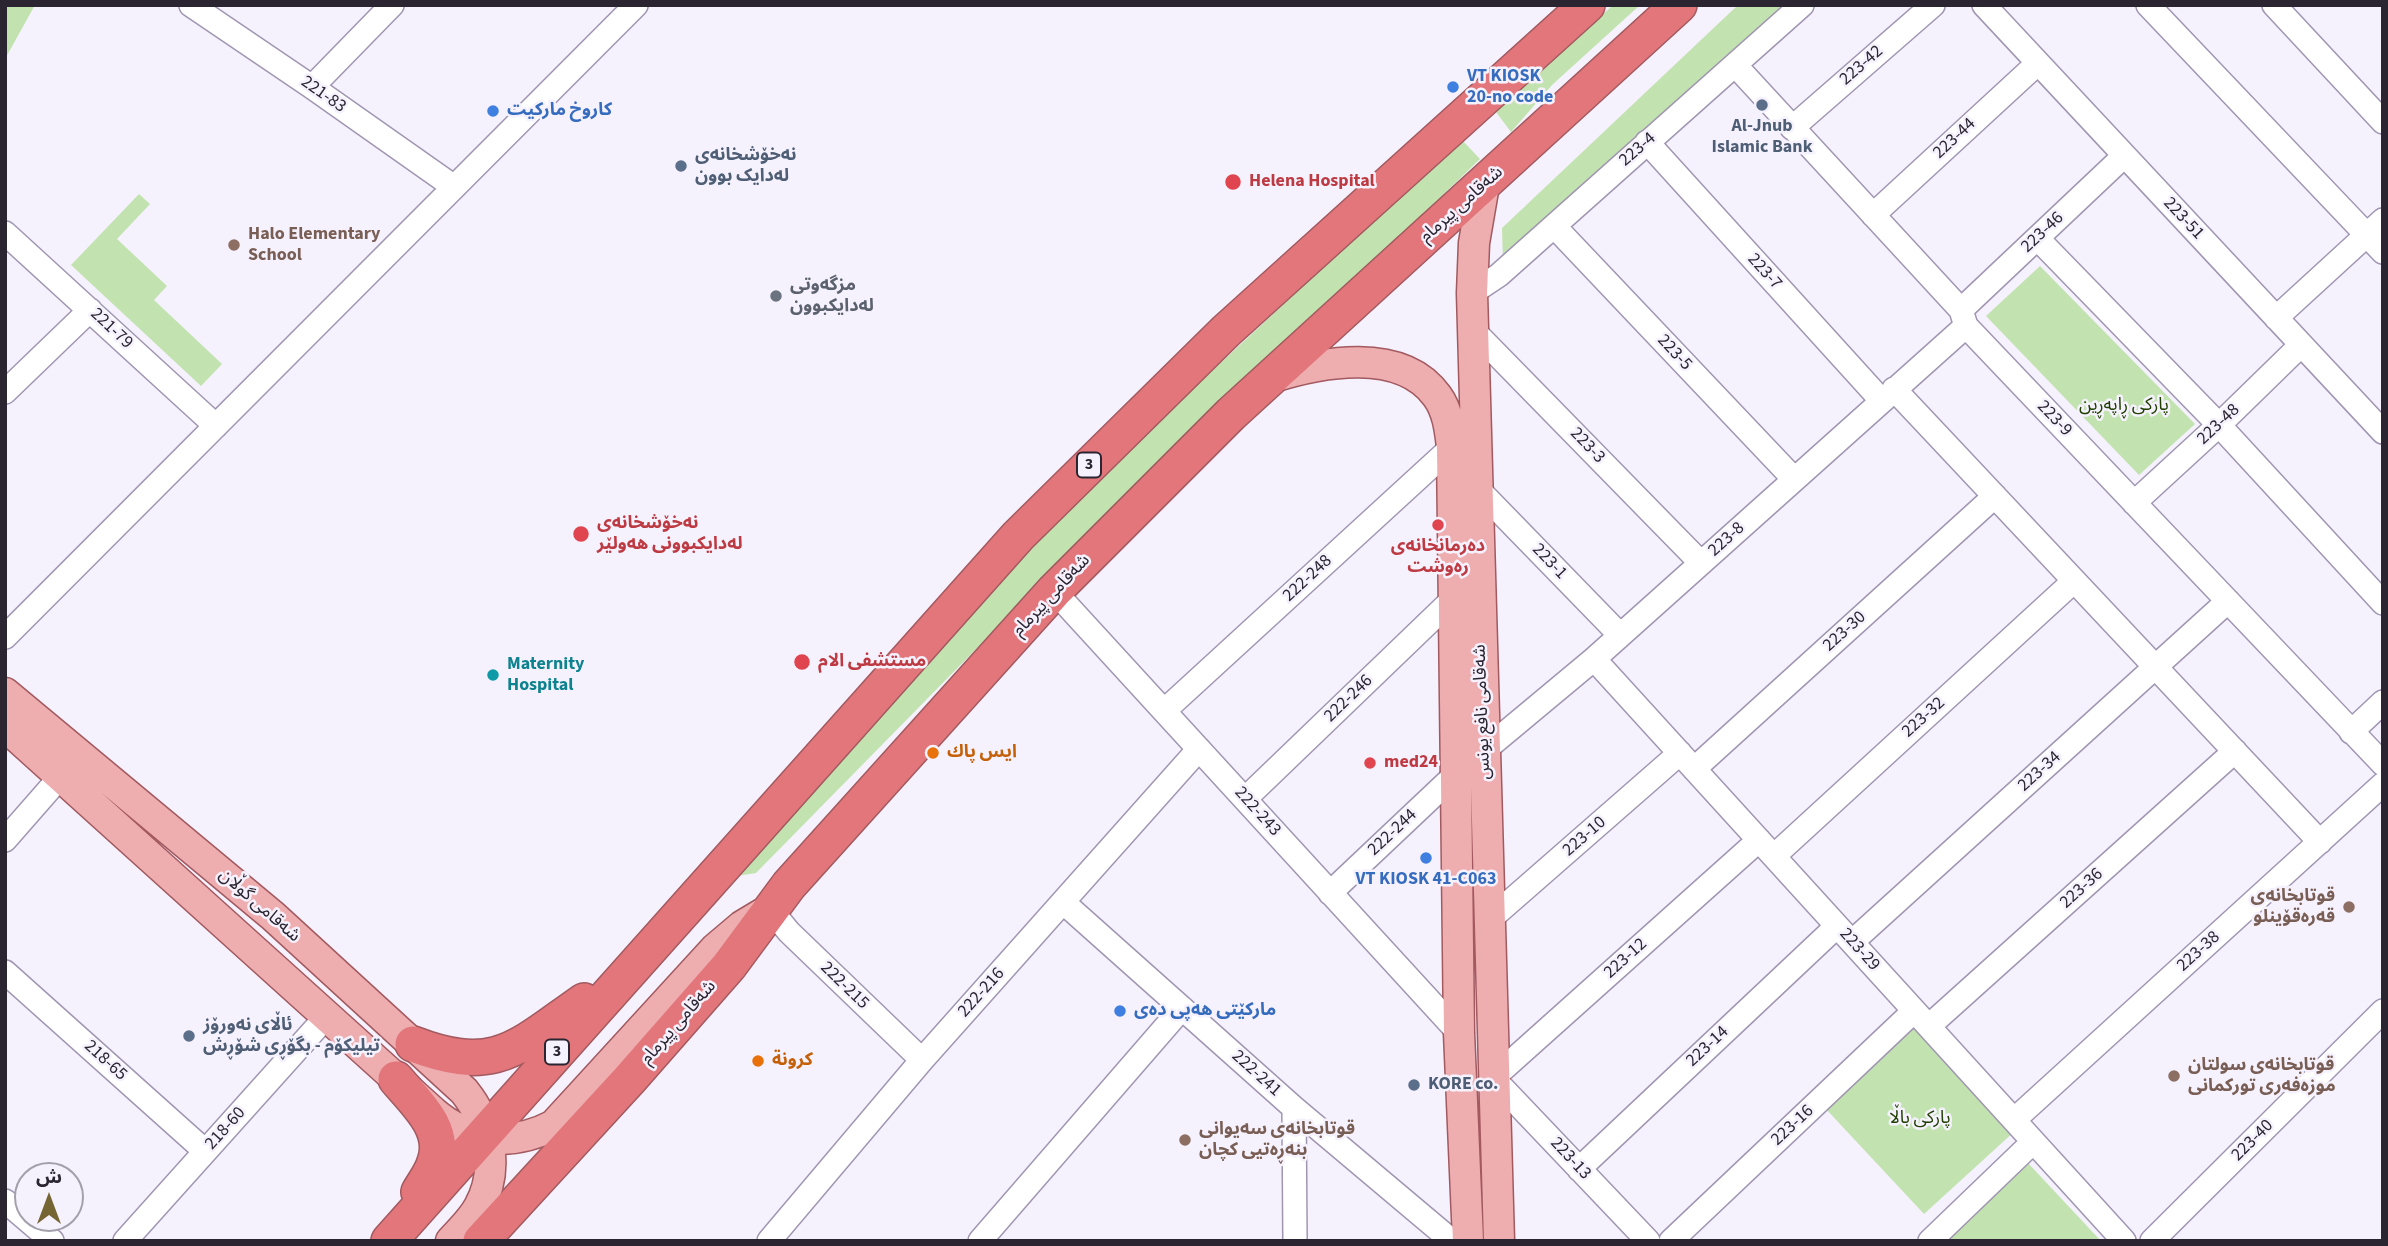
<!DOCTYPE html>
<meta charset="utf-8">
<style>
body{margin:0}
#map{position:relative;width:2388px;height:1246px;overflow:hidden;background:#f5f1fd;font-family:"Source Sans 3","Noto Sans Arabic",sans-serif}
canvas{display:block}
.frame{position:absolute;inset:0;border:7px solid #2a2530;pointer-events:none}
.north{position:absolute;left:14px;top:1162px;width:70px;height:70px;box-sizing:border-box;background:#f5f1fd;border:2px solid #a49fab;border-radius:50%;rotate:0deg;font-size:19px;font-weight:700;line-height:28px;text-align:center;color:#2a2530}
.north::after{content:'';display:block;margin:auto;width:24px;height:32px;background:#756533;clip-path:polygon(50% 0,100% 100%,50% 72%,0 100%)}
</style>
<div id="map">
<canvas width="2388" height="1246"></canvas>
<div class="frame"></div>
<div class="north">ش</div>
</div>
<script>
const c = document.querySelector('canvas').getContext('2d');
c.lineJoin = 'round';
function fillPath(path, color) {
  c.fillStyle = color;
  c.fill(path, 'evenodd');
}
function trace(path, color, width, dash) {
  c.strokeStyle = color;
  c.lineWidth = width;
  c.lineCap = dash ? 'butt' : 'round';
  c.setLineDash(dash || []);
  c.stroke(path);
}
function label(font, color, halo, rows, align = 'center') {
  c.font = font + ' "Source Sans 3","Noto Sans Arabic",sans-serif';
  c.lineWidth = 5;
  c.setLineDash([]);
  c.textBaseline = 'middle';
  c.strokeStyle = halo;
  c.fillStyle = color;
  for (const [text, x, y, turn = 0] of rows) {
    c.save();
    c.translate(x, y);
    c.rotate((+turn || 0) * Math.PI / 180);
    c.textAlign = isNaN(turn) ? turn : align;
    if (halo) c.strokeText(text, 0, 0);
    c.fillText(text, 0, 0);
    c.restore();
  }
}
fillPath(new Path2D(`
 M 5,5 L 35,5 L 5,59 Z
 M 1613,5 L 1640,5 L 1552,85 L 1511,132 L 1496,112 Z
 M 1738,5 L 1796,5 L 1503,264 L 1502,228 Z
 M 1461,139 L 1480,159 L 1041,583 L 756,873 L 731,877 L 1012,562 L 1125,452 Z
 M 139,194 L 150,204 L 117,239 L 167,286 L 154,300 L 222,364 L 201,386 L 71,265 Z
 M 2040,266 L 2195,424 L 2139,475 L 1986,316 Z
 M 1913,1021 L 2016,1130 L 1924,1214 L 1825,1108 Z
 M 2028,1163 L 2101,1241 L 1948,1241 L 1946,1239 Z`), '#c2e3af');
const minor = new Path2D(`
 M 191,5 L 312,87 L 454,187
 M 1984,5 L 2383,432
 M 2148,5 L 2383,252
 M 2274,5 L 2383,122
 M 1736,66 L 1961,310 L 1966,326 L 2383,764
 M 312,87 L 392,5
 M 1792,128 L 1933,5
 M 1647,142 L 1882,401
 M 1873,215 L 2038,63
 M 1554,226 L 1794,479
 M 5,233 L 216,426
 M 2038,239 L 2219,425 L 2383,603
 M 1472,293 L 1499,275 L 1802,5
 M 1961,310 L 2124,156
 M 2276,318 L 2383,220
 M 1473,330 L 1701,563
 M 1894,389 L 2320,842
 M 5,392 L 90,310
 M 1477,488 L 1620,635
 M 2134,503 L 2219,425 L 2301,345
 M 1054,591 L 1459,1033
 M 5,637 L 636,5
 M 1594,659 L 2124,1241
 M 1164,711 L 1452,447
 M 2351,732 L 2383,702
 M 1694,769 L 1995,496
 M 1245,799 L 1454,598
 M 5,840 L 61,776
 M 1774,856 L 2074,581
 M 1330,893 L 1456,774 L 1594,659 L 1966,326
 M 1064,903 L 1294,1108 L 1452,1241
 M 770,909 L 789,932 L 922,1060
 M 1489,920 L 1680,753
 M 1852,942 L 2228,601
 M 5,972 L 205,1151
 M 1929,1026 L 2235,751
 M 1294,1108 L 1295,1241
 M 2014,1120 L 2383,784
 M 1579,1169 L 1837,926
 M 5,1201 L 52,1241
 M 125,1241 L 326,1017
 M 769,1241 L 922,1060 L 1199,749
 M 980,1241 L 1182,1008
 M 1648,1241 L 1493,1078 L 1759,840
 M 1671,1241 L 1914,1011
 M 1930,1241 L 2033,1142
 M 2152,1241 L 2383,1011`);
const major = new Path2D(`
 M 1484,185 L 1474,243 L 1472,293 L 1499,1241
 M 1270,378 C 1320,362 1401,346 1437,396 C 1448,411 1450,430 1452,447 L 1459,1033 L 1468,1241
 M 5,693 L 273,916 L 464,1091 C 490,1123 500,1169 479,1207 C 472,1220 461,1230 451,1241
 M 5,726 L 433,1112 C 469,1143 512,1147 554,1125 L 716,948 L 742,926 L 762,914`);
const highway = new Path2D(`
 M 413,1044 C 496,1076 518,1047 584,1001
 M 396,1079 C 415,1102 447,1129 435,1162 C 432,1173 424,1183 419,1192
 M 389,1241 L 1018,536 L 1226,331 L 1587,5
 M 481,1241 L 629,1080 L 729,966 L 789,885 L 1054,591 L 1231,414 L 1679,5`);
trace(minor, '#a196b2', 26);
trace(major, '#a25a60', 33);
trace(highway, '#a25a60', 38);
trace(minor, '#fff', 23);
trace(major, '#eeadaf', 30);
trace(highway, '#e2767a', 35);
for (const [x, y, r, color] of [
 [1453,87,7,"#3f7fe0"],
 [1762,105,7,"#5c6f8a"],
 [493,111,7,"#3f7fe0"],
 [681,166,7,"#5c6f8a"],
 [1233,182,9,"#e0444e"],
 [234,245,7,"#8d6e63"],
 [776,296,7,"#6b7280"],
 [1438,525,7,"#e0444e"],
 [581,534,9,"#e0444e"],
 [802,662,9,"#e0444e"],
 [493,675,7,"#0f9aa8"],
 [933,753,7,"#e8710a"],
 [1370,763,7,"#e0444e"],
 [1426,858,7,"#3f7fe0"],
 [2349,907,7,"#8d6e63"],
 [1120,1011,7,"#3f7fe0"],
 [189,1036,7,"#5c6f8a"],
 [758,1061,7,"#e8710a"],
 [2174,1076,7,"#8d6e63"],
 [1414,1085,7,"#5c6f8a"],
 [1185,1140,7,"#8d6e63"]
]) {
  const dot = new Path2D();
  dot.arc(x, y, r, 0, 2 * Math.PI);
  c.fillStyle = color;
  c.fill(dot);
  trace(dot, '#f5f1fd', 2.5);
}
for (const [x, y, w] of [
 [1089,465,24],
 [557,1052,24]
]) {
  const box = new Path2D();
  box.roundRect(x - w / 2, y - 12.5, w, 25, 5);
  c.fillStyle = '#f5f1fd';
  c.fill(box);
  trace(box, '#2a2530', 2);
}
label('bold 16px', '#2a2530', null, [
 ["3",1089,465],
 ["3",557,1052]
]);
label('18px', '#2a2530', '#f5f1fd', [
 ["223-42",1862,66,-41],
 ["221-83",323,95,35],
 ["223-44",1955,139,-43],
 ["223-4",1638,150,-41],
 ["شەقامی پیرمام",1462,205,-42],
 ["223-51",2183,219,47],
 ["223-46",2043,233,-43],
 ["223-7",1764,272,48],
 ["221-79",111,329,43],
 ["223-5",1674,353,47],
 ["223-9",2054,419,46],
 ["223-48",2219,425,-43],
 ["223-3",1587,446,46],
 ["223-8",1727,540,-42],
 ["223-1",1549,562,46],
 ["222-248",1308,579,-43],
 ["شەقامی پیرمام",1052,596,-47],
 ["223-30",1845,632,-42],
 ["222-246",1349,699,-44],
 ["شەقامی نافع یونس",1483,712,-92],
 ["223-32",1924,718,-42],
 ["223-34",2040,772,-42],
 ["222-243",1257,812,48],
 ["222-244",1393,833,-43],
 ["223-10",1585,837,-41],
 ["223-36",2082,889,-42],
 ["شەقامی گوڵان",259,906,41],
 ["223-29",1859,950,48],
 ["223-38",2199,952,-42],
 ["223-12",1626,959,-42],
 ["222-215",844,986,44],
 ["222-216",982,993,-48],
 ["شەقامی پیرمام",679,1023,-49],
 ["223-14",1708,1047,-43],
 ["218-65",105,1061,42],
 ["222-241",1256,1074,42],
 ["223-16",1793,1126,-43],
 ["218-60",226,1129,-48],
 ["223-40",2253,1141,-45],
 ["223-13",1570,1159,47]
]);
label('bold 18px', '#366cbe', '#f5f1fd', [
 ["VT KIOSK",1467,77],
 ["20-no code",1467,98],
 ["كاروخ ماركیت",507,111],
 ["VT KIOSK 41-C063",1426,880,"center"],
 ["مارکێتی هەپی دەی",1134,1011]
], 'left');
label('bold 18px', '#4e5e75', '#f5f1fd', [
 ["Al-Jnub",1762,127,"center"],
 ["Islamic Bank",1762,148,"center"],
 ["نەخۆشخانەی",695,156],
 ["لەدایک بوون",695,177],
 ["ئاڵای نەورۆز",203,1026],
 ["تیلیکۆم - بگۆڕی شۆڕش",203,1047],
 ["KORE co.",1428,1085]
], 'left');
label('bold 18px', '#be3a42', '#f5f1fd', [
 ["Helena Hospital",1249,182],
 ["نەخۆشخانەی",597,524],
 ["لەدایکبوونی هەولێر",597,545],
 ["دەرمانخانەی",1438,547,"center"],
 ["رەوشت",1438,568,"center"],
 ["مستشفى الام",818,662],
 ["med24",1384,763]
], 'left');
label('bold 18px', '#785e54', '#f5f1fd', [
 ["Halo Elementary",248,235],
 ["School",248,256],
 ["قوتابخانەی",2335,897,"right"],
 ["قەرەقۆینلو",2335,918,"right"],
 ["قوتابخانەی سولتان",2188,1066],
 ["موزەفەری تورکمانی",2188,1087],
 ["قوتابخانەی سەیوانی",1199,1130],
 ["بنەڕەتیی کچان",1199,1151]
], 'left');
label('bold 18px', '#5b616d', '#f5f1fd', [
 ["مزگەوتی",790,286],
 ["لەدایکبوون",790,307]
], 'left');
label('18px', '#1f4000', '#f5f1fd', [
 ["پارکی ڕاپەڕین",2124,406],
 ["پارکی باڵا",1920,1119]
]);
label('bold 18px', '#0d838f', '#f5f1fd', [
 ["Maternity",507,665],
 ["Hospital",507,686]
], 'left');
label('bold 18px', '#c56008', '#f5f1fd', [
 ["ايس پاك",947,753],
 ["كرونة",772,1061]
], 'left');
</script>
